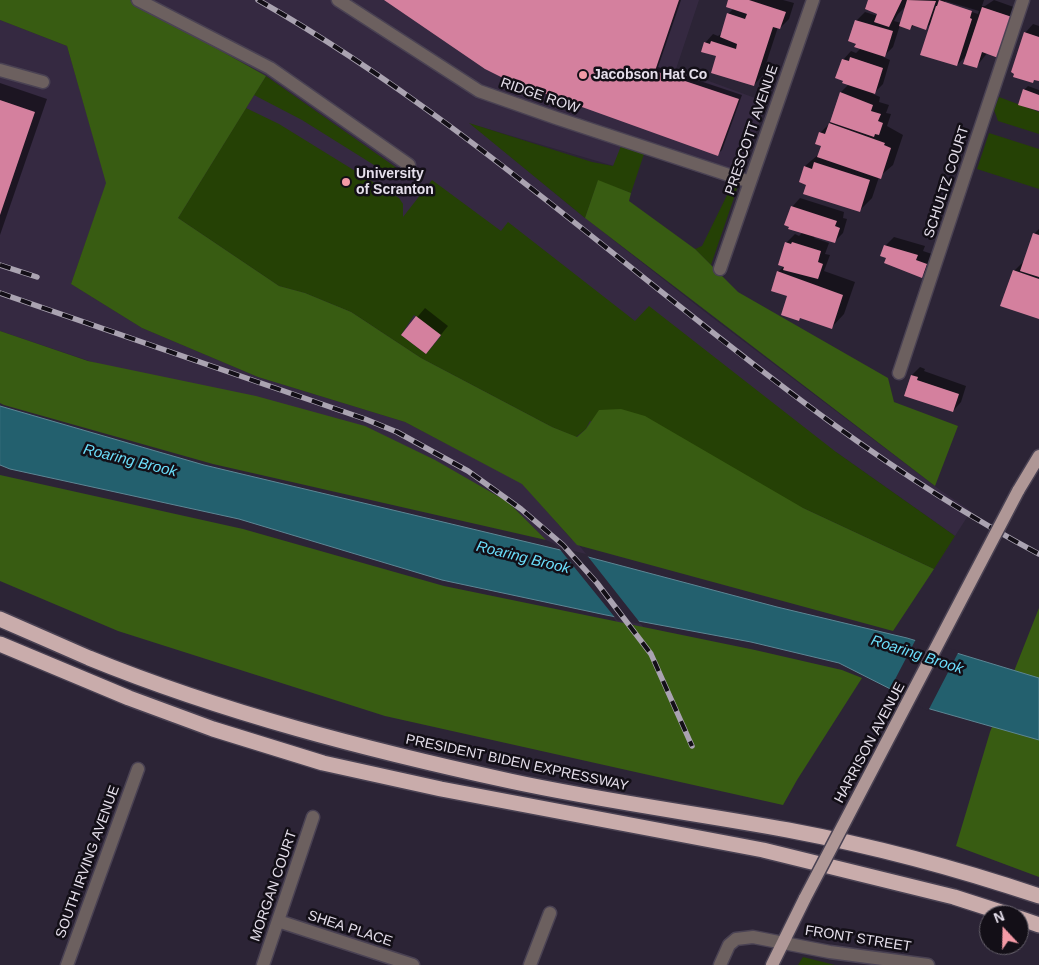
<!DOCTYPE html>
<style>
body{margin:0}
#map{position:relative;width:1039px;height:965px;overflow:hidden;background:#2c2436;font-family:Arial,sans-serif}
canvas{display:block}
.north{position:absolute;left:979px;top:905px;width:50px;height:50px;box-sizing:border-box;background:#130f17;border:1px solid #67626c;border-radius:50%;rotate:339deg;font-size:14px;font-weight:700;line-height:20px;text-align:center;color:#e5dfeb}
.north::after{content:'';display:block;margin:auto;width:18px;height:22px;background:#f49aa6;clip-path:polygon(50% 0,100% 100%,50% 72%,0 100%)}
</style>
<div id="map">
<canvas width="1039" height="965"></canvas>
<div class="north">N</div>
</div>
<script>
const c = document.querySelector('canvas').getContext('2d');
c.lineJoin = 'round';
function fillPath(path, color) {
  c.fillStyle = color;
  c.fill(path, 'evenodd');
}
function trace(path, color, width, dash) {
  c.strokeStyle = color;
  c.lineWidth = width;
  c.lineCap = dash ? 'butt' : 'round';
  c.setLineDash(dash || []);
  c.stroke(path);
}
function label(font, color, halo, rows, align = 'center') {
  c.font = font + ' Arial,sans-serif';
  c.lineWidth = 5;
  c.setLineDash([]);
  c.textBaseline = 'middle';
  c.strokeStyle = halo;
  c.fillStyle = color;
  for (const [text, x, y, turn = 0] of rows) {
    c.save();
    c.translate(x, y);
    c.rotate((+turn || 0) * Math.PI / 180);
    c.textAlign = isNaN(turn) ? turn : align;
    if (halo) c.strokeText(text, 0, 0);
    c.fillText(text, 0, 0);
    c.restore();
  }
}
fillPath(new Path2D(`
 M 130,0 L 699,0 L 676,69 L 766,102 L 738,186 L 622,147 L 614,166 L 471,124 L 585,218 L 709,315 L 940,490 L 971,511 L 955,536 L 836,452 L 552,427 L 178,218 L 266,76 Z
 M 0,20 L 67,46 L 107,183 L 71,284 L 142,328 L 258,377 L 405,422 L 522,483 L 572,540 L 575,540 L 655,642 L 642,654 L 555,544 L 546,540 L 508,502 L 0,331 Z`), '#352941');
fillPath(new Path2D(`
 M 266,76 L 411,178 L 390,175 L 302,120 L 254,95 Z
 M 999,97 L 1039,112 L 1039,134 L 998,121 L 994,110 Z
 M 246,108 L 279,124 L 399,198 L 403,204 L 403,217 L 432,180 L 501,231 L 508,222 L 635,321 L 649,306 L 836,452 L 955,536 L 934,569 L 803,508 L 590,421 L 586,429 L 576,437 L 552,427 L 421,358 L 351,312 L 305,293 L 279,286 L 178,218 ZM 414,315 L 441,336 L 426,354 L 401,335 Z
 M 469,123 L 592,162 L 613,166 L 621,146 L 644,154 L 631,193 L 598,181 L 585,218 Z
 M 989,133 L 1039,149 L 1039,189 L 977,169 Z
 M 732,185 L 738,186 L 711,265 L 695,249 L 702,246 Z
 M 803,957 L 835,965 L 798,965 Z`), '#254105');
fillPath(new Path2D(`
 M 0,0 L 130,0 L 266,76 L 178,218 L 279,286 L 305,293 L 351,312 L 421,358 L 552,427 L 577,437 L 586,429 L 599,410 L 621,409 L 645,416 L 803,508 L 934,569 L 893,631 L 577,545 L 522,484 L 405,422 L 258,377 L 142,328 L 71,284 L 106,183 L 67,46 L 0,20 Z
 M 598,180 L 631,193 L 629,201 L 695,249 L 738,292 L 888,378 L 894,402 L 958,426 L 935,486 L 585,218 Z
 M 0,331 L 88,361 L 256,396 L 365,426 L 435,460 L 508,502 L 546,540 L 213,464 L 4,405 L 0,403 Z
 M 0,475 L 243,529 L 444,586 L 755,650 L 842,670 L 862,678 L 797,780 L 783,805 L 385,716 L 118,631 L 0,581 Z
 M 1039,608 L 1039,877 L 956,846 L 990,732 Z`), '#385c12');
const water = new Path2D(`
 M 0,406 L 204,465 L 573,553 L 777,607 L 907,638 L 1039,678 L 1039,740 L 930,709 L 839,663 L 751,642 L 606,615 L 442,580 L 239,519 L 10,469 L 0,465 Z`);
fillPath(water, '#23606e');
trace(water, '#5d8694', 1);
fillPath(new Path2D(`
 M 558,547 L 586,554 L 641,624 L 617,620 Z
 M 916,639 L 959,651 L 928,711 L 889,691 Z`), '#2c2436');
fillPath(new Path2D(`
 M 386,0 L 681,0 L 658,67 L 742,95 L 722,150 L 718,154 Z
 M 729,0 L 783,0 L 794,3 L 789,19 L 780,28 L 778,27 L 762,76 L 754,85 L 705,43 L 713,34 L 718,36 L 722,33 L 728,14 L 734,8 Z
 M 870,0 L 984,0 L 982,6 L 985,6 L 994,0 L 1022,10 L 976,67 L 968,54 L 957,65 L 932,22 L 925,29 L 914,25 L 910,29 L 900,25 L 893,47 L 883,57 L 890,60 L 883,84 L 873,94 L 880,97 L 879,102 L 889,105 L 886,113 L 891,114 L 887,126 L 903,135 L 893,165 L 879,177 L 872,198 L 859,211 L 808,184 L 805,166 L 819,154 L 822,146 L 820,133 L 831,122 L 841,92 L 849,84 L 843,60 L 851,51 L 856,53 L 861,48 L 856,21 L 865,12 L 878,16 L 879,13 ZM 945,1 L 979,11 L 978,14 L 945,3 ZM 906,6 L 901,23 L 894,21 L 898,14 Z
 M 1033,24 L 1039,26 L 1039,80 L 1035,79 L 1032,82 L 1025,33 Z
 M 0,83 L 47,99 L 0,235 Z
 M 1028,86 L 1039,90 L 1039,110 L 1024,90 Z
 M 800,198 L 844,212 L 843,218 L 847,219 L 843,233 L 834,242 L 815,236 L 814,238 L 829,243 L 825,254 L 830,255 L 824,271 L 855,282 L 844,314 L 832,327 L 801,317 L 799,319 L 778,272 L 784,266 L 786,243 L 795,234 L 799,236 L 803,232 L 792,207 Z
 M 1039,229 L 1039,318 L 1014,271 L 1026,259 L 1034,234 Z
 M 894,237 L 925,246 L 923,251 L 935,255 L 930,268 L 921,276 L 885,246 Z
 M 425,308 L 448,326 L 426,353 L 403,334 Z
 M 920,367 L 925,369 L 924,371 L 966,386 L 961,402 L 953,411 L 905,395 L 912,375 Z`), '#0007');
fillPath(new Path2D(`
 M 384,0 L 679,0 L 655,71 L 739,99 L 718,156 L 507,80 L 485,69 Z
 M 728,0 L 749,0 L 786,12 L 780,29 L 773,27 L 754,86 L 711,73 L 716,56 L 701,52 L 704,42 L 710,44 L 711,41 L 736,49 L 737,44 L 720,37 L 727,13 L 745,19 L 747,14 L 726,7 Z
 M 868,0 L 902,0 L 889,27 L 874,22 L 877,14 L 865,9 Z
 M 907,0 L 936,1 L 926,30 L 912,25 L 910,30 L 899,26 Z
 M 939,0 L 972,11 L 970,18 L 972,19 L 957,66 L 920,55 L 936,6 L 937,6 Z
 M 982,7 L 1015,18 L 1001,59 L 982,52 L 977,68 L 963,64 Z
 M 855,20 L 893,31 L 885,57 L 854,47 L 856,44 L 848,41 Z
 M 1024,32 L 1039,37 L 1039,81 L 1034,80 L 1033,83 L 1013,77 L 1014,74 L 1011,72 Z
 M 850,57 L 883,68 L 875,94 L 842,83 L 843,81 L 835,78 L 842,59 L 849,61 Z
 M 1023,89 L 1039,95 L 1039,111 L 1018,105 Z
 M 840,92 L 873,105 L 871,111 L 881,114 L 878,121 L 883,123 L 879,135 L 875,134 L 874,137 L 830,122 Z
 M 0,100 L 35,112 L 0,215 Z
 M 829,123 L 885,143 L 884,145 L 891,148 L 881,179 L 817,157 L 821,146 L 815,144 L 819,132 L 825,134 Z
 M 814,162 L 870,180 L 860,212 L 803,194 L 806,185 L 799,182 L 804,166 L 812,169 Z
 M 791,206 L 837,221 L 835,226 L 840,228 L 835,243 L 788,229 L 789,227 L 784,225 Z
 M 1033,233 L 1039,235 L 1039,277 L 1020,271 Z
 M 785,242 L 791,244 L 792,242 L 821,251 L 818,262 L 823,264 L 818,279 L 783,270 L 784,267 L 778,265 Z
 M 884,245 L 918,255 L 916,260 L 927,264 L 922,278 L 884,263 L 886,258 L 880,256 Z
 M 1013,270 L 1039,279 L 1039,319 L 1000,306 Z
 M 777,271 L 843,295 L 832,329 L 800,318 L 799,321 L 781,315 L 787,296 L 771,291 Z
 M 416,316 L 441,335 L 426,354 L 401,335 Z
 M 911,375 L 918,377 L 917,380 L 959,394 L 953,412 L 904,396 Z`), '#d4809e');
const service = new Path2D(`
 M 138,0 L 270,68 L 409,165
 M 0,70 L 43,82
 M 899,373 L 1023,0
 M 278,921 L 413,965
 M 263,965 L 313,817
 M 530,965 L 550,913`);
const minor = new Path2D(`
 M 338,0 L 479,91 L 556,118 L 750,182
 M 720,269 L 813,0
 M 67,965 L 138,769
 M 720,965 L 729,945 L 736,939 L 753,937 L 830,952 L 928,965`);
const primary = new Path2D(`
 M 1018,491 L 1039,456
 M 772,965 L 805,898`);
const motorway = new Path2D(`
 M 0,619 C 30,632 59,645 89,658 C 224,713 368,750 510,781 C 602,801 695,813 788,830 C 873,846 956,868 1039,896
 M 0,644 L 129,698 L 213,729 L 323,763 L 441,789 L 763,850 L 954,897 L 1010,915
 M 1019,918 L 1039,925`);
trace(service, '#4a4253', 15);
trace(minor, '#4a4253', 15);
trace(primary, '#4a4253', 15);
trace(motorway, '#4a4253', 18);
trace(service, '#6c605f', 12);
trace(minor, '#6c605f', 12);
trace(primary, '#af9796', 12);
trace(motorway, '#c9acab', 15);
const rail = new Path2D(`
 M 258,0 C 537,158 755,404 1039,554
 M 0,265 L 37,277
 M 0,293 L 365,419 L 397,432 L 468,471 L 521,509 L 563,545 L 597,583 L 651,654 L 692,746`);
trace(rail, '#aaa3b1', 5.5);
trace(rail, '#130f17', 4, [11]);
const primaryBridge = new Path2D(`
 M 805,898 L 1018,491`);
trace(primaryBridge, '#4a4253', 15, []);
trace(primaryBridge, '#af9796', 12);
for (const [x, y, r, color] of [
 [583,75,5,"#f49aa6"],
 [346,182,5,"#f49aa6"]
]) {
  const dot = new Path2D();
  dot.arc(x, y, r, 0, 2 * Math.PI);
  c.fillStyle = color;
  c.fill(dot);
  trace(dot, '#130f17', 2);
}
label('bold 14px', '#e5dfeb', '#130f17', [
 ["Jacobson Hat Co",593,75],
 ["University",356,174],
 ["of Scranton",356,190]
], 'left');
label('14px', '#e5dfeb', '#130f17', [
 ["RIDGE ROW",540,96,19],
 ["PRESCOTT AVENUE",752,130,-71],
 ["SCHULTZ COURT",947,182,-72],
 ["HARRISON AVENUE",870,743,-62],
 ["PRESIDENT BIDEN EXPRESSWAY",517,763,12],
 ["SOUTH IRVING AVENUE",88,862,-70],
 ["MORGAN COURT",274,886,-71],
 ["SHEA PLACE",350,929,18],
 ["FRONT STREET",858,939,9]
]);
label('italic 15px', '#6bdefa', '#130f17', [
 ["Roaring Brook",130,461,14],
 ["Roaring Brook",523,558,14],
 ["Roaring Brook",917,655,18]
]);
</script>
